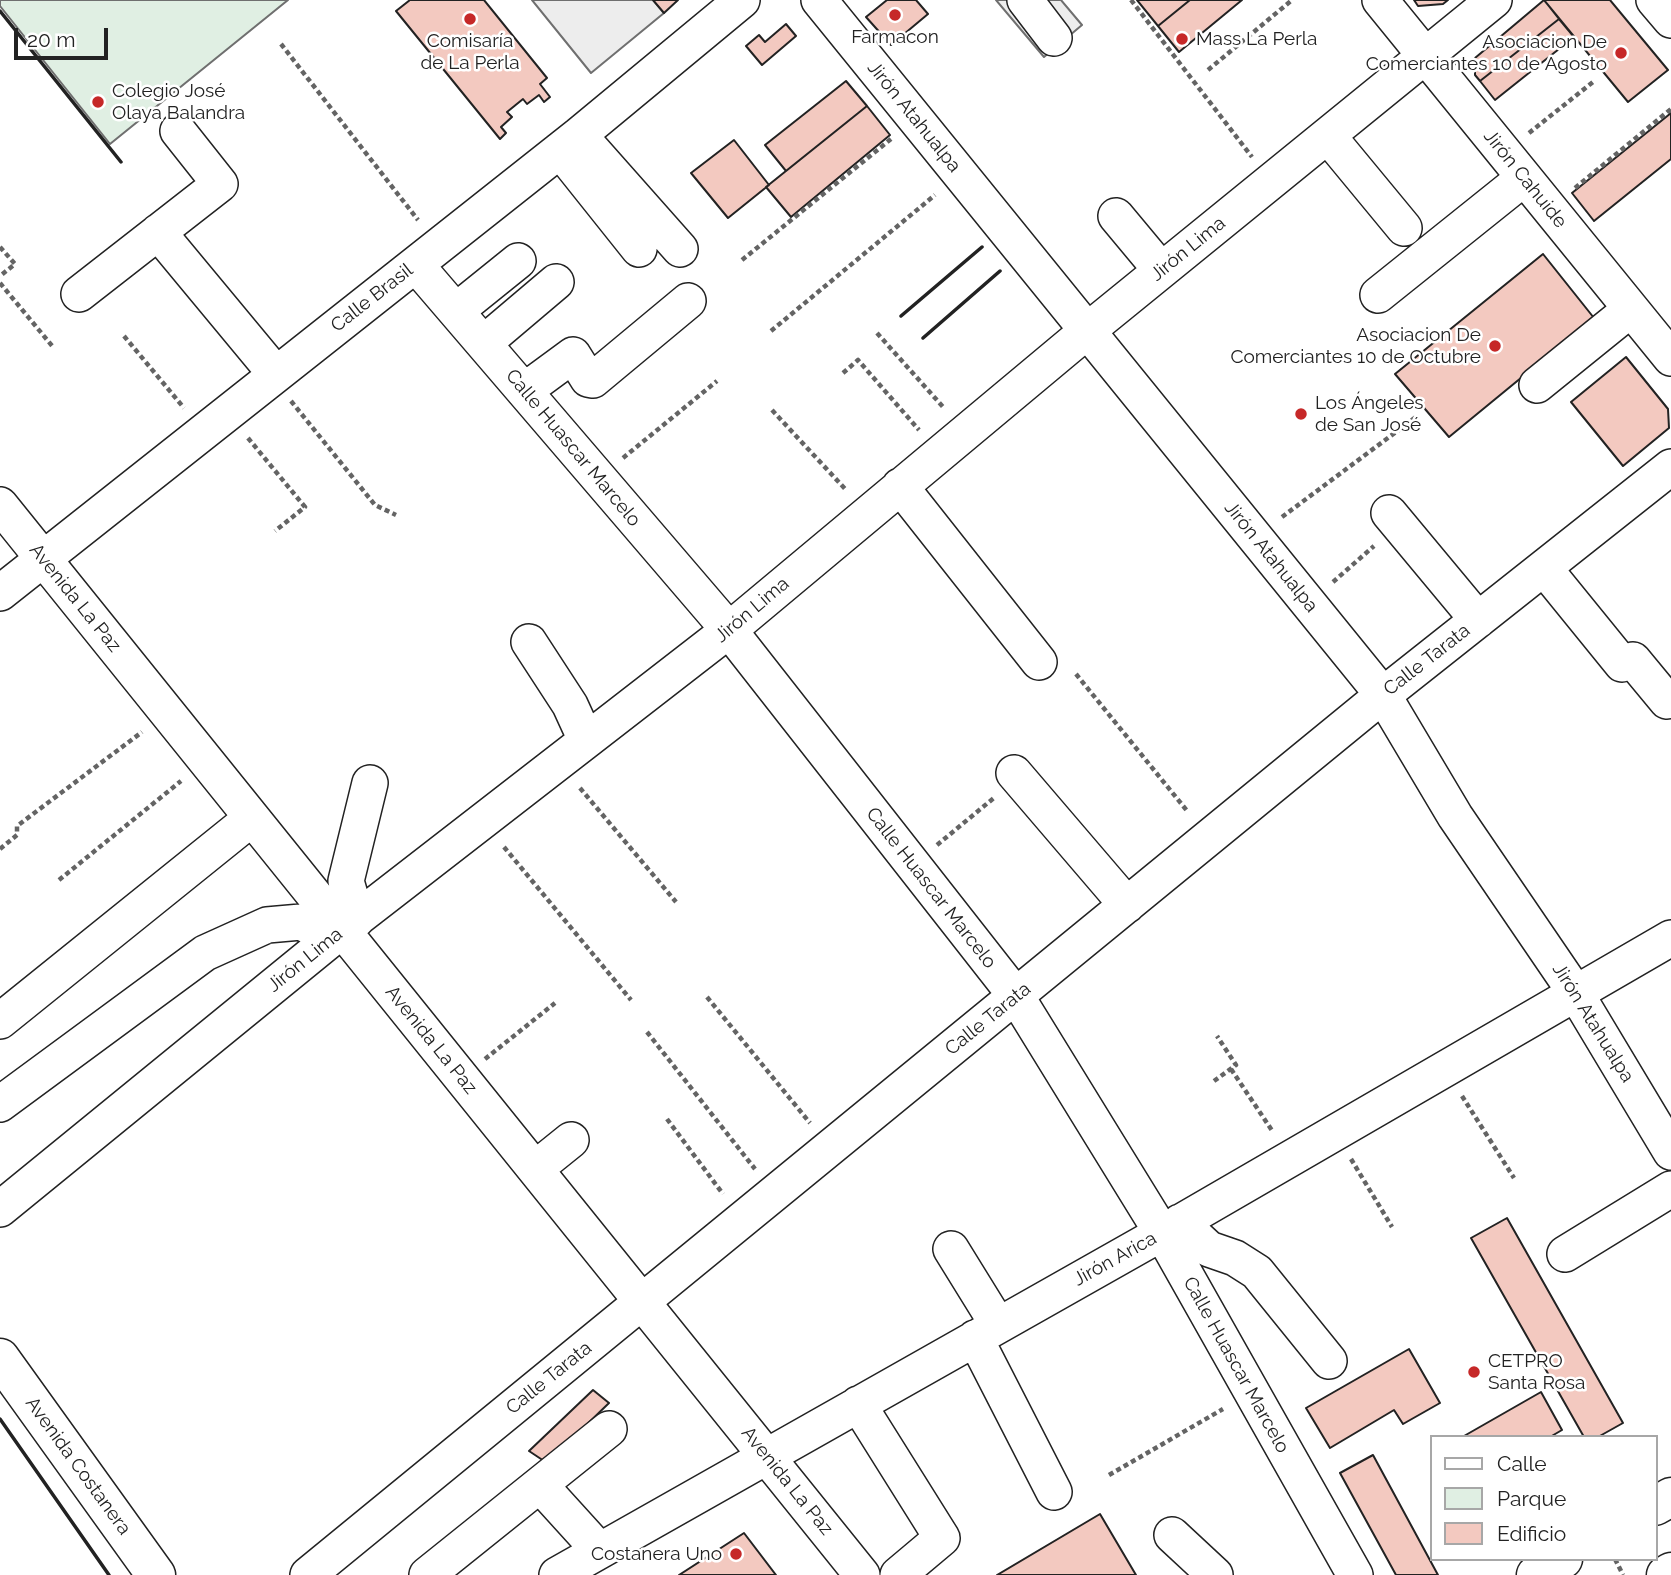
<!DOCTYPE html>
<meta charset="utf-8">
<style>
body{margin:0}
#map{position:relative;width:1671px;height:1575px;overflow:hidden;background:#fff;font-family:Raleway,sans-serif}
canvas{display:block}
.legend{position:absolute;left:1430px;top:1435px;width:228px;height:126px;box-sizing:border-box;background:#fff;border:2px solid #a7a7a7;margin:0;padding:9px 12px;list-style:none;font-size:21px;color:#222}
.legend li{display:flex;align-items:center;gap:14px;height:35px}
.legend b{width:35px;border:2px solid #a7a7a7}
.scale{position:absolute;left:14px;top:28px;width:94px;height:32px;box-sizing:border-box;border:4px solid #222;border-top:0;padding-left:9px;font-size:21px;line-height:24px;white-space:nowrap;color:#222;-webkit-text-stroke:5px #fff;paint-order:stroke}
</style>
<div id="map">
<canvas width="1671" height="1575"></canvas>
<ul class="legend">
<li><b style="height:9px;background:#fff"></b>Calle</li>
<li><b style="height:19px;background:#e0efe3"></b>Parque</li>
<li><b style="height:19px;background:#f3c9c0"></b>Edificio</li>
</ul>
<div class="scale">20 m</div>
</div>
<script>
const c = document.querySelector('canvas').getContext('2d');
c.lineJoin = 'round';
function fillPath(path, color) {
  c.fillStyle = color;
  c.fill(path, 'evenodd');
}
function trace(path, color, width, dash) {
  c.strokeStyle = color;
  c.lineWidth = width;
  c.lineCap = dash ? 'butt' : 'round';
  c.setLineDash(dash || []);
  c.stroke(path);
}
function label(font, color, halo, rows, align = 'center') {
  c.font = font + ' Raleway,sans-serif';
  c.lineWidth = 5;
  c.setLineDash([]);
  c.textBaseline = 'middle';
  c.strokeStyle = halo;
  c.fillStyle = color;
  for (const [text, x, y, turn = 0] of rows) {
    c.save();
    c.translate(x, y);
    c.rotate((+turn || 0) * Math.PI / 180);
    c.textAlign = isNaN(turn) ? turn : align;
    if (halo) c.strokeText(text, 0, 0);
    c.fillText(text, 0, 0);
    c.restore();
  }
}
const green = new Path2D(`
 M 0,0 L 288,0 L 110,144 L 0,6 Z`);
fillPath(green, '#e0efe3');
trace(green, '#6f6f6f', 2);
const parking = new Path2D(`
 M 532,0 L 653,0 L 664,13 L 591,73 Z
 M 996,0 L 1061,0 L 1082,25 L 1044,57 Z`);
fillPath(parking, '#ededed');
trace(parking, '#6f6f6f', 2);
const building = new Path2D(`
 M 410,0 L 484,0 L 547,78 L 540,84 L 550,97 L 544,102 L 539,95 L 527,104 L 523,99 L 507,112 L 512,117 L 501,127 L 506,133 L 500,139 L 396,11 Z
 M 653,0 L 678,0 L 664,13 Z
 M 887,0 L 916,0 L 928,14 L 891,45 L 866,17 Z
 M 1137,0 L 1190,0 L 1158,26 Z
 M 1190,0 L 1242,0 L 1179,52 L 1158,26 Z
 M 1414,0 L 1448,0 L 1443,4 L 1418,6 Z
 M 1544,0 L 1610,0 L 1668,70 L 1628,102 Z
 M 1544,0 L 1559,19 L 1480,81 L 1475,75 L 1475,58 Z
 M 1559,19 L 1574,37 L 1495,100 L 1480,81 Z
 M 786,24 L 796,36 L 762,65 L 746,46 L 759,35 L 765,42 Z
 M 846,81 L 867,106 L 786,171 L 765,145 Z
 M 867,106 L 890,135 L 791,217 L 766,187 Z
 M 1671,113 L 1671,159 L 1594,221 L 1572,193 Z
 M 734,140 L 769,185 L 728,218 L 691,173 Z
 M 1543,254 L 1594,318 L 1449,437 L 1395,374 Z
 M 1626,357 L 1668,409 L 1669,428 L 1623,466 L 1571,402 Z
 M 1507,1218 L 1623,1423 L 1598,1437 L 1584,1437 L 1471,1238 Z
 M 1409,1349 L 1440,1403 L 1403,1424 L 1394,1410 L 1330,1448 L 1306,1408 Z
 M 593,1390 L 609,1403 L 547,1463 L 529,1451 Z
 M 1541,1392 L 1562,1430 L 1550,1437 L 1464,1436 Z
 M 1373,1455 L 1438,1575 L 1396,1575 L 1340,1473 Z
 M 1100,1514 L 1136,1575 L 997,1575 Z
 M 744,1533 L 776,1575 L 679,1575 Z`);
fillPath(building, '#f3c9c0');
trace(building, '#222', 2);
const minor = new Path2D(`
 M 819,0 L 1383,695 L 1455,816 L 1575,992 L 1671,1152
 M 1025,0 L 1054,38
 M 1380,0 L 1671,358
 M 1654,0 L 1671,20
 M 579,135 L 680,249
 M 1328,136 L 1404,228
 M 560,150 L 639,249
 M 1116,216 L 1161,270
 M 158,232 L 275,373
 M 416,265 L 729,630 L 1016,996 L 1162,1233 L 1355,1575
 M 79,294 L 220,184 L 178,131
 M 1378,295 L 1524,178
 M 456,311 L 518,261
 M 484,343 L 556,282
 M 1537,385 L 1631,309
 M 524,391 L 573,355 L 588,379 L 593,380 L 688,301
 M 900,486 L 1039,662
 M 0,505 L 862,1575
 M 1389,513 L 1478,620
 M 1544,568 L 1622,664 L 1633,660 L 1667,701
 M 0,593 L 579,135 L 742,0
 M 529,642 L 570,705 L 586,740
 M 1014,773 L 1127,905
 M 357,919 L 346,881 L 370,783
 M 0,1021 L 252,818
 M 0,1104 L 205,953 L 267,925 L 301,922 L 332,938
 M 535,1169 L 571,1140
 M 0,1209 L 342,930 L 729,630 L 1087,331 L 1494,0
 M 1180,1222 L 1209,1249 L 1235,1258 L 1257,1272 L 1329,1361
 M 951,1249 L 998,1325
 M 1565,1254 L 1671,1189
 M 975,1338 L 1054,1492
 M 858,1404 L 942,1538 L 898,1575
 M 540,1485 L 599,1550
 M 1172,1535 L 1215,1575
 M 308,1575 L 1383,695 L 1671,467
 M 427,1575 L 609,1429
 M 557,1575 L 1162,1233 L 1671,938`);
const major = new Path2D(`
 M 0,1358 L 156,1575
 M 1655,1506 L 1671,1497
 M 1536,1575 L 1563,1559
 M 1666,1575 L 1671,1572`);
trace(minor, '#222', 38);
trace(major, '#222', 41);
trace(new Path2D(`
 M 1131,0 L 1252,157
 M 281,44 L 418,220
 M 1208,70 L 1292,0
 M 1529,133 L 1593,82
 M 1575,188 L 1671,109
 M 0,247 L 15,264 L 0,276
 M 742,260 L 891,139
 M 0,283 L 53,347
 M 771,331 L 935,195
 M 877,333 L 944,408
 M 124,336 L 184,408
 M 843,373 L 858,360 L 919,430
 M 291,401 L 375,505 L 396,515
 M 772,410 L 847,491
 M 248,438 L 305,507 L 275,531
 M 623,458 L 717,381
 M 1282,517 L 1416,417
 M 1333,582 L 1374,546
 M 1076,674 L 1188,812
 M 580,788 L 676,902
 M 937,845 L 995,797
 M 504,847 L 631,1000
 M 0,849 L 17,835 L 17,826 L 142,732
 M 59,880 L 181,781
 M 707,997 L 810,1123
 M 647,1032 L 755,1169
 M 485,1059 L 555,1003
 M 1231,1069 L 1273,1132
 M 1214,1081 L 1236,1065 L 1217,1036
 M 1462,1096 L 1514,1178
 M 667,1119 L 723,1194
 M 1351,1159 L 1392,1227
 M 1109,1475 L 1223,1409
 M 1615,1559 L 1623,1575`), '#646464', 4.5, [5, 3.5]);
trace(minor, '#fff', 35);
trace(major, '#fff', 38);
trace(new Path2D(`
 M 0,11 L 121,162
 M 901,316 L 982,247
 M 923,338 L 1000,271
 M 0,1419 L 109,1575`), '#222', 3.5);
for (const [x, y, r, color] of [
 [895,15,7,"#c62828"],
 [470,19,7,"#c62828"],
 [1182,39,7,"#c62828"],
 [1621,53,7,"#c62828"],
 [98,102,7,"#c62828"],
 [1495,346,7,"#c62828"],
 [1301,414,7,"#c62828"],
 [1474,1372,7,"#c62828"],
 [736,1554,7,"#c62828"]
]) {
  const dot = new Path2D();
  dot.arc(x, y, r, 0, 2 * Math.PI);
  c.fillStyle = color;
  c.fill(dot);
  trace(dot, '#fff', 2.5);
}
label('19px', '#222', '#fff', [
 ["Farmacon",895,37,"center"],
 ["Mass La Perla",1196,39],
 ["Comisaría",470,41,"center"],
 ["de La Perla",470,63,"center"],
 ["Asociacion De",1607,42,"right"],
 ["Comerciantes 10 de Agosto",1607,64,"right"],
 ["Colegio José",112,91],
 ["Olaya Balandra",112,113],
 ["Asociacion De",1481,335,"right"],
 ["Comerciantes 10 de Octubre",1481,357,"right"],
 ["Los Ángeles",1315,403],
 ["de San José",1315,425],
 ["CETPRO",1488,1361],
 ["Santa Rosa",1488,1383],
 ["Costanera Uno",722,1554,"right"]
], 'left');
label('19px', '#222', '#fff', [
 ["Jirón Atahualpa",914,117,51],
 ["Jirón Cahuide",1525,179,51],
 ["Jirón Lima",1188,249,-39],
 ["Calle Brasil",372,298,-38],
 ["Calle Huascar Marcelo",573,448,50],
 ["Jirón Atahualpa",1271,557,51],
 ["Avenida La Paz",75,598,51],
 ["Jirón Lima",752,610,-40],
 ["Calle Tarata",1427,660,-38],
 ["Calle Huascar Marcelo",931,888,52],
 ["Jirón Lima",305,960,-39],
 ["Calle Tarata",988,1019,-39],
 ["Jirón Atahualpa",1593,1023,58],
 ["Avenida La Paz",431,1040,51],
 ["Jirón Arica",1115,1259,-29],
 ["Calle Huascar Marcelo",1236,1365,61],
 ["Calle Tarata",549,1378,-39],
 ["Avenida Costanera",78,1466,54],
 ["Avenida La Paz",787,1481,51]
]);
</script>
